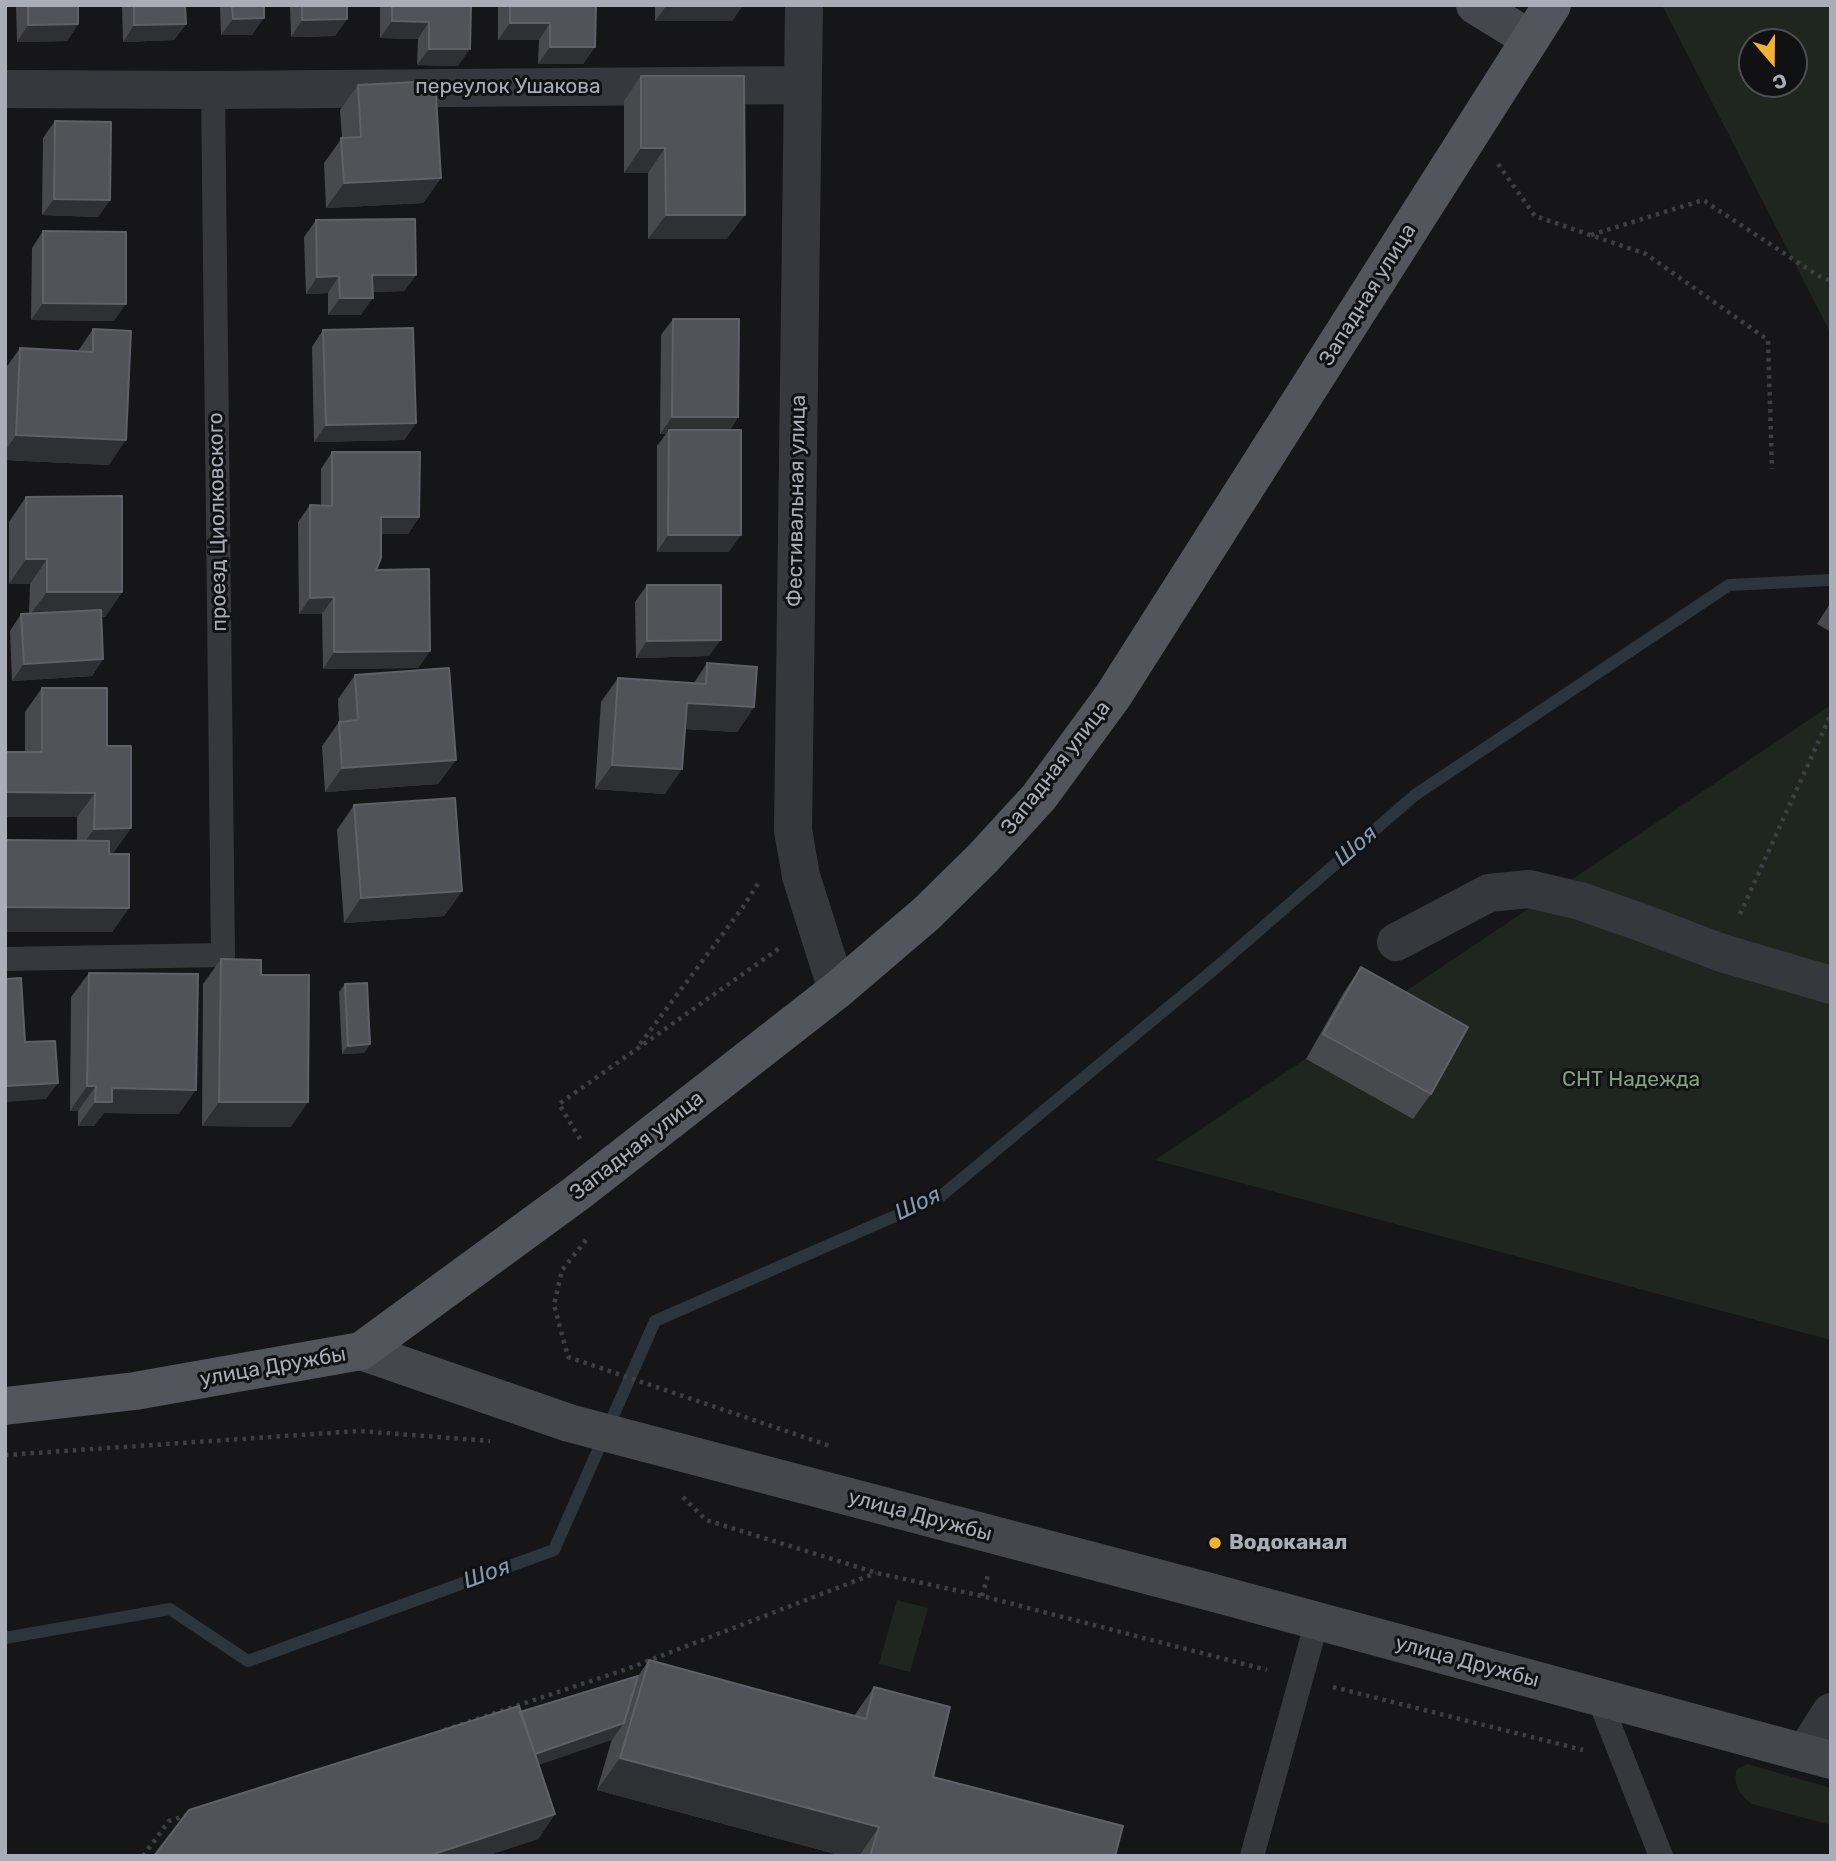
<!DOCTYPE html>
<meta charset="utf-8">
<style>
body{margin:0}
#map{position:relative;width:1836px;height:1861px;overflow:hidden;background:#161618;font-family:Rubik,sans-serif}
canvas{display:block}
.frame{position:absolute;inset:0;border:7px solid #a8adb8;pointer-events:none}
.north{position:absolute;left:1738px;top:28px;width:70px;height:70px;box-sizing:border-box;background:#111113;border:2px solid #4d4f55;border-radius:50%;rotate:160deg;font-size:19px;font-weight:700;line-height:28px;text-align:center;color:#a8adb8}
.north::after{content:'';display:block;margin:auto;width:24px;height:32px;background:#f2b134;clip-path:polygon(50% 0,100% 100%,50% 72%,0 100%)}
</style>
<div id="map">
<canvas width="1836" height="1861"></canvas>
<div class="frame"></div>
<div class="north">С</div>
</div>
<script>
const c = document.querySelector('canvas').getContext('2d');
c.lineJoin = 'round';
function fillPath(path, color) {
  c.fillStyle = color;
  c.fill(path, 'evenodd');
}
function trace(path, color, width, dash) {
  c.strokeStyle = color;
  c.lineWidth = width;
  c.lineCap = dash ? 'butt' : 'round';
  c.setLineDash(dash || []);
  c.stroke(path);
}
function label(font, color, halo, rows, align = 'center') {
  c.font = font + ' Rubik,sans-serif';
  c.lineWidth = 6;
  c.setLineDash([]);
  c.textBaseline = 'middle';
  c.strokeStyle = halo;
  c.fillStyle = color;
  for (const [text, x, y, turn = 0] of rows) {
    c.save();
    c.translate(x, y);
    c.rotate((+turn || 0) * Math.PI / 180);
    c.textAlign = isNaN(turn) ? turn : align;
    if (halo) c.strokeText(text, 0, 0);
    c.fillText(text, 0, 0);
    c.restore();
  }
}
fillPath(new Path2D(`
 M 1662,5 L 1831,5 L 1831,334 ZM 1752,42 L 1794,42 L 1794,84 L 1752,84 Z
 M 1831,705 L 1831,1340 L 1155,1160 Z
 M 897,1600 L 928,1608 L 910,1672 L 879,1664 Z
 M 1747,1764 L 1831,1788 L 1831,1825 L 1752,1804 C 1740,1795 1732,1784 1737,1769 Z`), '#1e261f');
trace(new Path2D(`
 M 5,1638 L 170,1609 L 248,1661 L 554,1550 L 655,1321 L 941,1196 L 1218,966 L 1415,795 L 1729,585 L 1831,580`), '#2c353c', 12);
trace(new Path2D(`
 M 1498,164 L 1535,216 L 1646,254 L 1768,340 L 1772,469
 M 1591,235 L 1703,200 L 1817,275 L 1831,281
 M 1740,914 L 1831,714
 M 640,1044 L 743,907 L 759,882
 M 580,1139 L 559,1104 L 781,947
 M 586,1240 L 562,1270 L 554,1305 L 568,1357 L 833,1447
 M 5,1455 L 359,1431 L 490,1441
 M 683,1497 L 706,1520 L 877,1573 L 982,1596 L 1267,1670
 M 982,1596 L 988,1575
 M 1333,1687 L 1583,1750
 M 444,1730 L 627,1669 L 876,1573
 M 143,1856 L 169,1821 L 190,1814`), '#3d3f44', 4.5, [3.5, 5]);
trace(new Path2D(`
 M 5,959 L 223,955 L 213,90
 M 1599,1699 L 1661,1856
 M 1252,1856 L 1317,1621`), '#37383d', 24);
trace(new Path2D(`
 M 804,5 L 793,830 L 801,876 L 837,990
 M 5,89 L 213,90 L 802,85
 M 1396,942 L 1489,893 L 1529,889 L 1580,901 L 1640,922 L 1722,953 L 1831,985
 M 1805,1753 L 1831,1712`), '#37383d', 38);
trace(new Path2D(`
 M 1475,5 L 1530,39
 M 361,1351 L 569,1423 L 1203,1590 L 1831,1760`), '#45474d', 38);
trace(new Path2D(`
 M 5,1406 L 135,1391 L 361,1351 L 577,1193 L 837,990 L 926,914 L 983,858 L 1039,797 L 1113,696 L 1552,5`), '#53555c', 38);
fillPath(new Path2D(`
 M 16,5 L 78,5 L 78,24 L 67,41 L 17,42 Z
 M 122,5 L 185,5 L 186,24 L 174,40 L 123,42 Z
 M 220,5 L 264,5 L 252,35 L 221,35 Z
 M 290,5 L 347,5 L 347,19 L 335,36 L 291,37 Z
 M 380,5 L 471,5 L 458,66 L 417,65 L 418,39 L 380,38 Z
 M 498,5 L 596,5 L 595,47 L 583,64 L 538,64 L 539,40 L 498,40 Z
 M 655,5 L 743,5 L 732,21 L 655,21 Z
 M 641,76 L 727,239 L 648,239 L 648,173 L 624,173 L 624,101 Z
 M 358,85 L 441,178 L 423,203 L 326,208 L 324,163 L 342,138 L 340,110 Z
 M 55,121 L 110,200 L 98,217 L 42,215 L 43,138 Z
 M 316,220 L 416,275 L 404,291 L 372,292 L 361,315 L 328,315 L 328,293 L 306,294 L 304,237 Z
 M 43,231 L 114,321 L 31,320 L 32,248 Z
 M 673,319 L 738,417 L 730,430 L 729,552 L 657,552 L 657,446 L 666,434 L 660,434 L 661,335 Z
 M 93,329 L 109,465 L 5,460 L 5,369 L 20,348 L 78,351 Z
 M 323,330 L 416,423 L 404,440 L 314,442 L 312,347 Z
 M 332,452 L 419,517 L 408,534 L 381,534 L 376,570 L 430,651 L 418,668 L 323,669 L 322,614 L 299,614 L 298,522 L 310,505 L 321,505 L 321,469 Z
 M 26,497 L 122,592 L 105,617 L 101,616 L 103,659 L 92,676 L 12,681 L 10,631 L 21,614 L 29,614 L 30,584 L 9,584 L 9,522 Z
 M 647,585 L 709,656 L 636,658 L 635,602 Z
 M 1831,602 L 1831,632 L 1817,624 Z
 M 707,663 L 754,707 L 737,732 L 685,729 L 665,794 L 595,789 L 601,702 L 618,678 L 694,683 Z
 M 355,675 L 456,760 L 438,784 L 325,792 L 322,746 L 339,722 L 338,699 Z
 M 42,688 L 107,746 L 131,828 L 113,853 L 109,853 L 129,908 L 112,932 L 77,841 L 77,817 L 25,752 L 25,712 Z
 M 354,805 L 462,891 L 444,916 L 344,923 L 337,830 Z
 M 221,959 L 261,975 L 291,1127 L 202,1126 L 203,984 Z
 M 1361,967 L 1431,1094 L 1413,1119 L 1306,1059 L 1344,992 Z
 M 89,973 L 179,1114 L 104,1113 L 94,1126 L 78,1126 L 78,1111 L 70,1111 L 71,997 Z
 M 345,984 L 370,1044 L 364,1053 L 342,1054 L 339,992 Z
 M 649,1660 L 854,1716 L 874,1687 L 933,1777 L 1115,1856 L 843,1856 L 597,1790 L 612,1739 L 538,1765 L 555,1814 L 538,1839 L 486,1856 L 154,1856 L 520,1712 L 638,1676 Z`), '#47494d');
fillPath(new Path2D(`
 M 667,5 L 743,5 L 732,21 L 655,21 Z
 M 264,18 L 252,35 L 221,35 L 233,19 Z
 M 347,19 L 335,36 L 291,37 L 302,20 Z
 M 392,21 L 429,22 L 418,39 L 380,38 Z
 M 510,23 L 550,23 L 539,40 L 498,40 Z
 M 78,24 L 67,41 L 17,42 L 28,25 Z
 M 186,24 L 174,40 L 123,42 L 134,25 Z
 M 550,47 L 595,47 L 583,64 L 538,64 Z
 M 429,49 L 470,49 L 458,66 L 417,65 Z
 M 641,148 L 665,148 L 648,173 L 624,173 Z
 M 441,178 L 423,203 L 326,208 L 344,183 Z
 M 54,199 L 110,200 L 98,217 L 42,215 Z
 M 666,215 L 745,215 L 727,239 L 648,239 Z
 M 372,275 L 416,275 L 404,291 L 360,292 Z
 M 339,276 L 328,293 L 306,294 L 317,277 Z
 M 340,298 L 373,298 L 361,315 L 328,315 Z
 M 43,303 L 126,304 L 114,321 L 31,320 Z
 M 672,417 L 738,417 L 727,434 L 669,430 L 666,434 L 660,434 Z
 M 416,423 L 404,440 L 314,442 L 326,425 Z
 M 16,435 L 126,440 L 109,465 L 5,460 L 5,451 Z
 M 381,517 L 419,517 L 408,534 L 369,534 Z
 M 668,535 L 741,535 L 729,552 L 657,552 Z
 M 26,559 L 47,559 L 30,584 L 9,584 Z
 M 47,592 L 122,592 L 105,617 L 29,616 Z
 M 334,597 L 322,614 L 299,614 L 310,598 Z
 M 721,640 L 709,656 L 636,658 L 647,641 Z
 M 430,651 L 418,668 L 323,669 L 334,652 Z
 M 103,659 L 92,676 L 12,681 L 24,664 Z
 M 687,703 L 754,707 L 737,732 L 670,728 Z
 M 456,760 L 438,784 L 325,792 L 342,768 Z
 M 612,765 L 682,769 L 665,794 L 595,789 Z
 M 5,792 L 95,793 L 77,817 L 5,817 Z
 M 131,828 L 113,853 L 77,853 L 94,829 Z
 M 462,891 L 444,916 L 344,923 L 361,898 Z
 M 5,907 L 129,908 L 112,932 L 5,932 Z
 M 370,1044 L 364,1053 L 342,1054 L 348,1046 Z
 M 58,1083 L 46,1099 L 5,1102 L 5,1086 Z
 M 87,1086 L 96,1086 L 78,1111 L 70,1111 Z
 M 112,1088 L 196,1090 L 179,1114 L 104,1113 L 94,1126 L 78,1126 L 95,1102 Z
 M 219,1102 L 308,1102 L 291,1127 L 202,1126 Z
 M 624,1723 L 612,1740 L 515,1773 L 527,1756 Z
 M 620,1758 L 879,1827 L 859,1856 L 843,1856 L 597,1790 Z
 M 555,1814 L 538,1839 L 486,1856 L 428,1856 Z`), '#2f3033');
const building = new Path2D(`
 M 28,5 L 78,5 L 78,24 L 28,25 Z
 M 134,5 L 185,5 L 186,24 L 134,25 Z
 M 232,5 L 264,5 L 264,18 L 233,19 Z
 M 302,5 L 347,5 L 347,19 L 302,20 Z
 M 392,5 L 471,5 L 470,49 L 429,49 L 429,22 L 392,21 Z
 M 510,5 L 596,5 L 595,47 L 550,47 L 550,23 L 510,23 Z
 M 641,76 L 744,76 L 745,215 L 666,215 L 665,148 L 641,148 Z
 M 435,81 L 441,178 L 344,183 L 341,138 L 361,137 L 358,85 Z
 M 55,121 L 111,122 L 110,200 L 54,199 Z
 M 415,219 L 416,275 L 372,275 L 373,298 L 340,298 L 339,276 L 317,277 L 316,220 Z
 M 43,231 L 126,232 L 126,304 L 43,303 Z
 M 673,319 L 739,319 L 738,417 L 672,417 Z
 M 413,328 L 416,423 L 326,425 L 323,330 Z
 M 93,329 L 131,331 L 126,440 L 16,435 L 20,348 L 93,352 Z
 M 669,430 L 741,430 L 741,535 L 668,535 Z
 M 332,452 L 420,452 L 419,517 L 381,517 L 381,558 L 376,570 L 429,569 L 430,651 L 334,652 L 334,597 L 310,598 L 310,505 L 332,506 Z
 M 122,496 L 122,592 L 47,592 L 47,559 L 26,559 L 26,497 Z
 M 647,585 L 721,585 L 721,640 L 647,641 Z
 M 101,610 L 103,659 L 24,664 L 21,614 Z
 M 707,663 L 757,667 L 754,707 L 687,703 L 682,769 L 612,765 L 618,678 L 706,684 Z
 M 449,668 L 456,760 L 342,768 L 339,722 L 358,720 L 355,675 Z
 M 42,688 L 107,688 L 107,746 L 131,746 L 131,828 L 94,829 L 95,793 L 5,792 L 5,752 L 42,752 Z
 M 455,798 L 462,891 L 361,898 L 354,805 Z
 M 5,840 L 109,841 L 109,854 L 129,854 L 129,908 L 5,907 Z
 M 221,959 L 261,960 L 261,975 L 309,975 L 308,1102 L 219,1102 Z
 M 1361,967 L 1468,1027 L 1431,1094 L 1323,1034 Z
 M 89,973 L 198,974 L 196,1090 L 112,1088 L 112,1102 L 95,1102 L 96,1086 L 87,1086 Z
 M 21,978 L 25,1042 L 55,1041 L 58,1083 L 5,1086 L 5,979 Z
 M 367,983 L 370,1044 L 348,1046 L 345,984 Z
 M 649,1660 L 866,1719 L 874,1687 L 950,1707 L 933,1777 L 1123,1826 L 1115,1856 L 870,1856 L 879,1827 L 620,1758 Z
 M 638,1676 L 624,1723 L 535,1754 L 520,1712 Z
 M 519,1706 L 555,1814 L 428,1856 L 154,1856 L 189,1810 Z`);
fillPath(building, '#525359');
trace(building, '#5f6168', 2);
for (const [x, y, r, color] of [
 [1215,1543,7,"#f2b134"]
]) {
  const dot = new Path2D();
  dot.arc(x, y, r, 0, 2 * Math.PI);
  c.fillStyle = color;
  c.fill(dot);
  trace(dot, '#111113', 2.5);
}
label('21px', '#a8adb8', '#111113', [
 ["переулок Ушакова",508,87],
 ["Западная улица",1368,295,-58],
 ["Фестивальная улица",797,501,-89],
 ["проезд Циолковского",218,522,-91],
 ["Западная улица",1056,768,-52],
 ["Западная улица",637,1146,-38],
 ["улица Дружбы",273,1367,-10],
 ["улица Дружбы",920,1516,15],
 ["улица Дружбы",1467,1662,15]
]);
label('21px', '#7fa381', '#111113', [
 ["СНТ Надежда",1631,1080]
]);
label('bold 21px', '#a8adb8', '#111113', [
 ["Водоканал",1229,1543]
], 'left');
label('italic 23px', '#7f9bb3', '#111113', [
 ["Шоя",1356,846,-41],
 ["Шоя",918,1204,-26],
 ["Шоя",487,1574,-20]
]);
</script>
